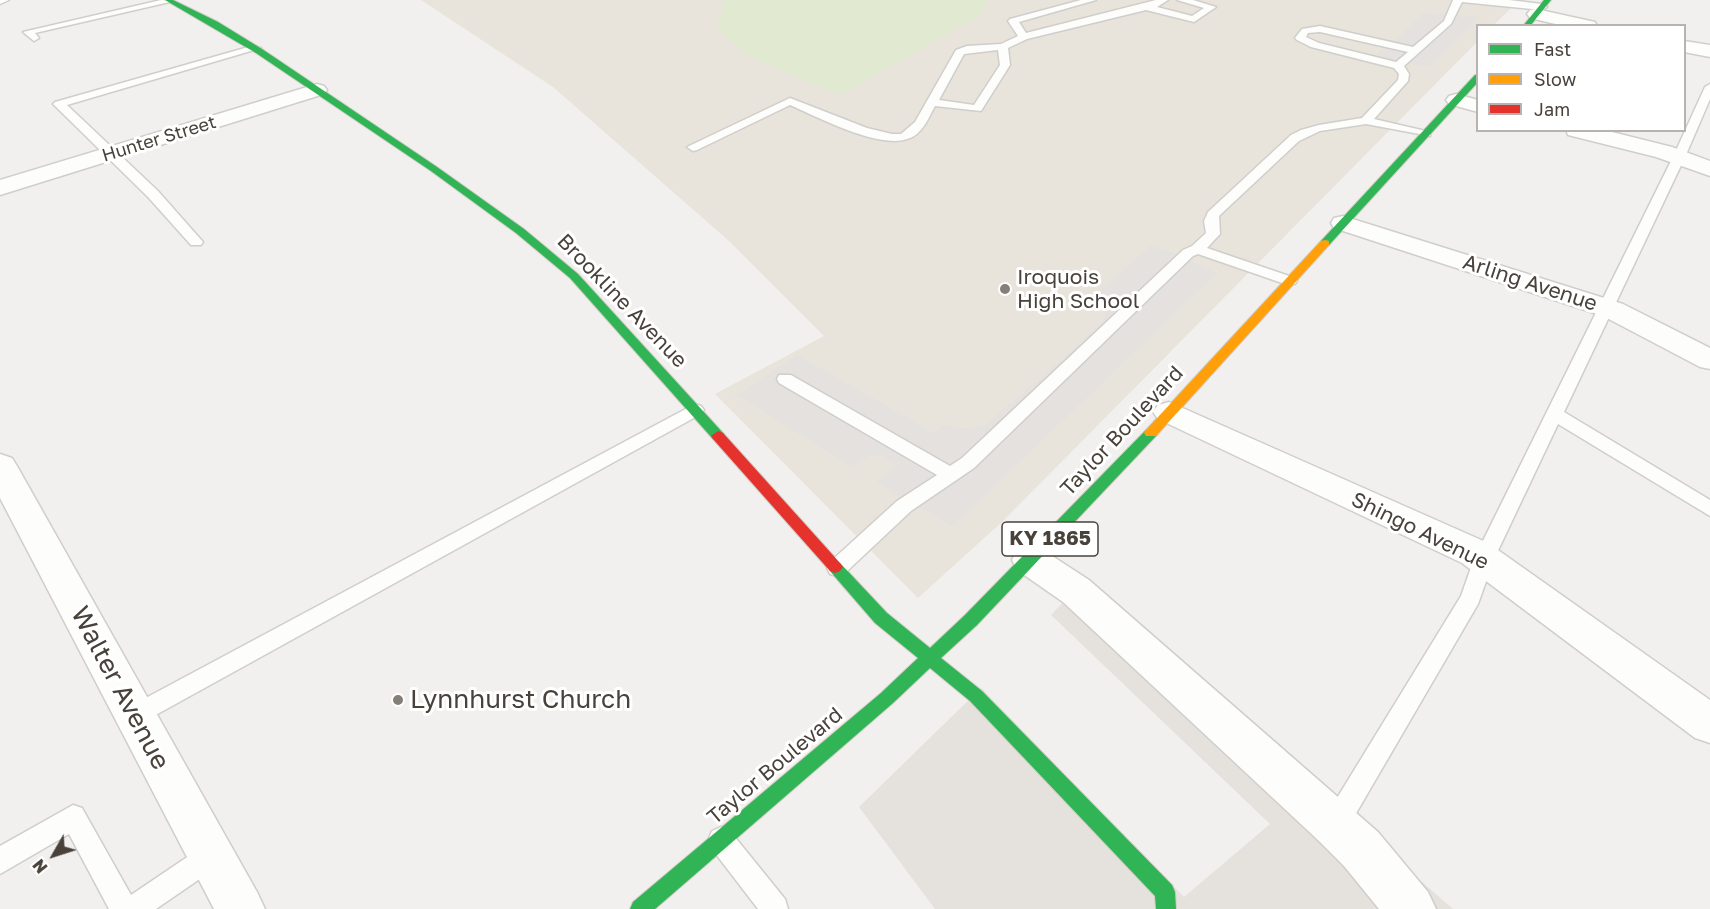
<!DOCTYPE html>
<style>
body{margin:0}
#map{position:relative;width:1710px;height:909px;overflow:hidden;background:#f2f0ee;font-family:"Golos Text",sans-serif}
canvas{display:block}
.legend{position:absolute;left:1476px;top:24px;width:210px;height:108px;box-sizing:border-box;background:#fff;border:2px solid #b6b3b0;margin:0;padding:8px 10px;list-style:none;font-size:18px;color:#48423a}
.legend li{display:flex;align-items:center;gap:12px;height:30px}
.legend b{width:30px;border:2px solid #b6b3b0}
.north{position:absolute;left:24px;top:825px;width:60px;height:60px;-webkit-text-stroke:4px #fff;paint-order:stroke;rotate:231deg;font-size:16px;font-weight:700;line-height:24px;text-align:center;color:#48423a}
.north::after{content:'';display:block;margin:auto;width:21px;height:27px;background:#48423a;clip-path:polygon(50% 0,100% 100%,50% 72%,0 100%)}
</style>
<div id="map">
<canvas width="1710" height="909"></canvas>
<ul class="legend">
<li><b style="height:8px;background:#30b455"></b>Fast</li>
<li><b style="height:8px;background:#ff9f0a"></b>Slow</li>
<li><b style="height:8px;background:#e5322d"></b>Jam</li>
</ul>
<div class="north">N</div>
</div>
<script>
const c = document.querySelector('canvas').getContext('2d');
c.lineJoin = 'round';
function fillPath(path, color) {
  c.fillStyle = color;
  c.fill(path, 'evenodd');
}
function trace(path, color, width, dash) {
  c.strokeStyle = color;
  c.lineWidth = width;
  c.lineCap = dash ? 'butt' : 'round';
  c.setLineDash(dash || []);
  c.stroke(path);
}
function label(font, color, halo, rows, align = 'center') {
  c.font = font + ' "Golos Text",sans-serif';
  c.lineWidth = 6;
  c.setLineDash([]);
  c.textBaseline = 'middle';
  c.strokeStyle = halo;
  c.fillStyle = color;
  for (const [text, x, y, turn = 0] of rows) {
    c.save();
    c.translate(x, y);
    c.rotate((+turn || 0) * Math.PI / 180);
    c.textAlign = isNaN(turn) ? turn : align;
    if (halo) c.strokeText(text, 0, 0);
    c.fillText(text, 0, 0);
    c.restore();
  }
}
fillPath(new Path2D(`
 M 1084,580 L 1365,832 L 1453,909 L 935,909 L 859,807 L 981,688 L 1184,897 L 1270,824 L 1051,615 Z`), '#e5e2dd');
fillPath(new Path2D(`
 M 421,0 L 1519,0 L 1494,25 L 1478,26 L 1477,42 L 1003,521 L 918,598 L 715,394 L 824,336 L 729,241 L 553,87 Z`), '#e8e3db');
fillPath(new Path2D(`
 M 724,0 L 986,0 L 987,6 L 979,16 L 840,95 L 750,57 L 717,29 Z`), '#e1e9d1');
fillPath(new Path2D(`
 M 1424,13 L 1480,17 L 1428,67 L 1374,57 L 1383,48 L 1399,52 L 1407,45 L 1394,42 Z
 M 1151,246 L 1170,251 L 1217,273 L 952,526 L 877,482 L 895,465 L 880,456 L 871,456 L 850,466 L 738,395 L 797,355 L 934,433 L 944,425 L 955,428 L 968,428 L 985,425 L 1055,366 L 1104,320 L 1107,310 L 1103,302 L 1094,296 Z`), '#e4e1df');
const lane = new Path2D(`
 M 0,0 L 9,0 L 0,4 Z
 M 161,0 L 174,1 L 35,33 L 39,38 L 34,41 L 23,32 Z
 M 1081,0 L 1096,0 L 1019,22 L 1026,33 L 1156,0 L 1168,0 L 1157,7 L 1192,16 L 1204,8 L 1177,0 L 1193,0 L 1216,7 L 1194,22 L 1146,10 L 1027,39 L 1008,48 L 1010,65 L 981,111 L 935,106 C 929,117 923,133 910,138 C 881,151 818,117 790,105 L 697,150 L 693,151 L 687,147 L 790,98 L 867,128 L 892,134 L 901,134 L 915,122 L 956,50 L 967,46 L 1001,44 L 1018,36 L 1008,21 L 1010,19 ZM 998,50 L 1000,65 L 974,105 L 939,100 L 964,54 Z
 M 1453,0 L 1509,0 L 1542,4 L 1547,7 L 1542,10 L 1462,2 L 1451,24 L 1404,66 L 1409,74 L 1408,81 L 1374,119 L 1430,132 L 1430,136 L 1366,124 L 1320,131 L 1299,141 L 1219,216 L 1220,234 L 1207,248 L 1295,278 L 1297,281 L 1295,284 L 1285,284 L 1198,254 L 1193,256 L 974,468 L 911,511 L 844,574 L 837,576 L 830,574 L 827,568 L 830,562 L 897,501 L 937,475 L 779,383 L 777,379 L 779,375 L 791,375 L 950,466 L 962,458 L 1183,250 L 1192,246 L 1206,233 L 1204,221 L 1208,212 L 1291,135 L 1301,130 L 1319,125 L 1362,118 L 1398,80 L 1399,74 L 1394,68 L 1311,47 L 1297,40 L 1295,38 L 1302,29 L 1320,26 L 1413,47 L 1444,21 ZM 1320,32 L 1408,52 L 1396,62 L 1319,43 L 1306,37 L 1308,33 Z
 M 252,46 L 261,48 L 67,105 L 158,191 L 203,242 L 201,245 L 191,245 L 148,197 L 53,104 L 55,102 Z
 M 1710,84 L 1710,99 L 1685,157 L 1564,412 L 1710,500 L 1710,516 L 1558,424 L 1494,559 L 1478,604 L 1344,834 L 1335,837 L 1326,834 L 1322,825 L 1326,816 L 1461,596 L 1474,559 L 1673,157 L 1705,87 Z
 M 695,404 L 701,406 L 704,410 L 701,414 L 143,722 L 135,725 L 127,722 L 123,715 L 127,708 Z
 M 73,805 L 82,808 L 131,895 L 202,847 L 211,843 L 220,847 L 224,856 L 220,865 L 156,909 L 109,909 L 69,834 L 0,874 L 0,846 Z
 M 721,827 L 730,831 L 785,899 L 788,909 L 758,909 L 712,849 L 708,840 L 712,831 Z`);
const street = new Path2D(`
 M 1536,9 L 1595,22 L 1597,26 L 1564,26 L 1530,18 L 1527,14 L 1530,10 Z
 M 1684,41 L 1710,45 L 1710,57 L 1684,52 Z
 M 317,84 L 324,86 L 327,90 L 324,94 L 0,195 L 0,180 Z
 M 1456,94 L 1478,100 L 1478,112 L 1449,104 L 1446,100 L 1449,96 Z
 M 1566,130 L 1604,130 L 1672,147 L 1710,161 L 1710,176 L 1656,157 L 1568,135 Z
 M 1343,216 L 1623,304 L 1710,348 L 1710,369 L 1700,367 L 1603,316 L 1334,228 L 1331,223 L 1334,218 Z
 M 1169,402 L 1488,543 L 1710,700 L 1710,743 L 1695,738 L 1462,563 L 1158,419 L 1153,412 L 1158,405 Z
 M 0,454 L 12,458 L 17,466 L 257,892 L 265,909 L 214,909 L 0,498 Z
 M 1030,546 L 1043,550 L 1089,580 L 1378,832 L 1428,892 L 1436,909 L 1379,909 L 1344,866 L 1319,841 L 1063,602 L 1017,570 L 1012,560 L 1017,550 Z`);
const fast = new Path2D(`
 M 165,0 L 173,0 L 218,22 L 262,49 L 437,167 L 524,229 L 578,274 L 723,433 L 725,436 L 723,439 L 713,439 L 570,278 L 516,233 L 431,171 L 256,53 Z
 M 1544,0 L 1551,0 L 1530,26 L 1523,26 Z
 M 1475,75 L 1478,75 L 1478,82 L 1329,245 L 1321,245 L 1321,241 Z
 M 1151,429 L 1156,430 L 1158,433 L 1156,436 L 977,625 L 941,658 L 982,691 L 1172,885 L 1175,892 L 1176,909 L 1156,909 L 1155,896 L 970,701 L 930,668 L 893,703 L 655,909 L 630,909 L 633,902 L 881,693 L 918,658 L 875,623 L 830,571 L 827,567 L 830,563 L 835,561 L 840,563 L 887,613 L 930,648 L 965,615 L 1146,430 Z`);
const slow = new Path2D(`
 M 1325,240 L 1329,241 L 1329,245 L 1156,436 L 1146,436 L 1144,433 L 1146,430 L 1321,241 Z`);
const jam = new Path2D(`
 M 718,431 L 723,433 L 840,563 L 843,567 L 840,571 L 835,573 L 830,571 L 713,439 L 711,436 Z`);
trace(lane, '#d0cecb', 3);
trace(street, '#d0cecb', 3);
trace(fast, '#d0cdc6', 2);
trace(slow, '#d0cdc6', 2);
trace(jam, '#d0cdc6', 2);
fillPath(lane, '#fdfdfc');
fillPath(street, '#fdfdfc');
fillPath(fast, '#30b455');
fillPath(slow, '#ff9f0a');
fillPath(jam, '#e5322d');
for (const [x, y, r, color] of [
 [1005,289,6,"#847f79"],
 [398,700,6,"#847f79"]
]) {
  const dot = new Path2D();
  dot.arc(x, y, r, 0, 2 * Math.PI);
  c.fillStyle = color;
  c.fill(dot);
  trace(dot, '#fff', 2);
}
label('18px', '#48423a', '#fff', [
 ["Hunter Street",159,139,-17]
]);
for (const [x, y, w] of [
 [1050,539,96]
]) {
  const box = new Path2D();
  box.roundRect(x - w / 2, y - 17, w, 34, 4.5);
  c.fillStyle = '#fff';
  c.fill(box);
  trace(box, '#48423a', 1.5);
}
label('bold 20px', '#48423a', null, [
 ["KY 1865",1050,539]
]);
label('21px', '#48423a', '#fff', [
 ["Iroquois",1017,277],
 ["High School",1017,301]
], 'left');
label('21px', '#48423a', '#fff', [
 ["Arling Avenue",1530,283,18],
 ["Brookline Avenue",622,301,46],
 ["Taylor Boulevard",1122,431,-47],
 ["Shingo Avenue",1420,531,26],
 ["Taylor Boulevard",775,766,-40]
]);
label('26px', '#48423a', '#fff', [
 ["Walter Avenue",120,688,62]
]);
label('26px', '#48423a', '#fff', [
 ["Lynnhurst Church",410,700]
], 'left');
</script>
